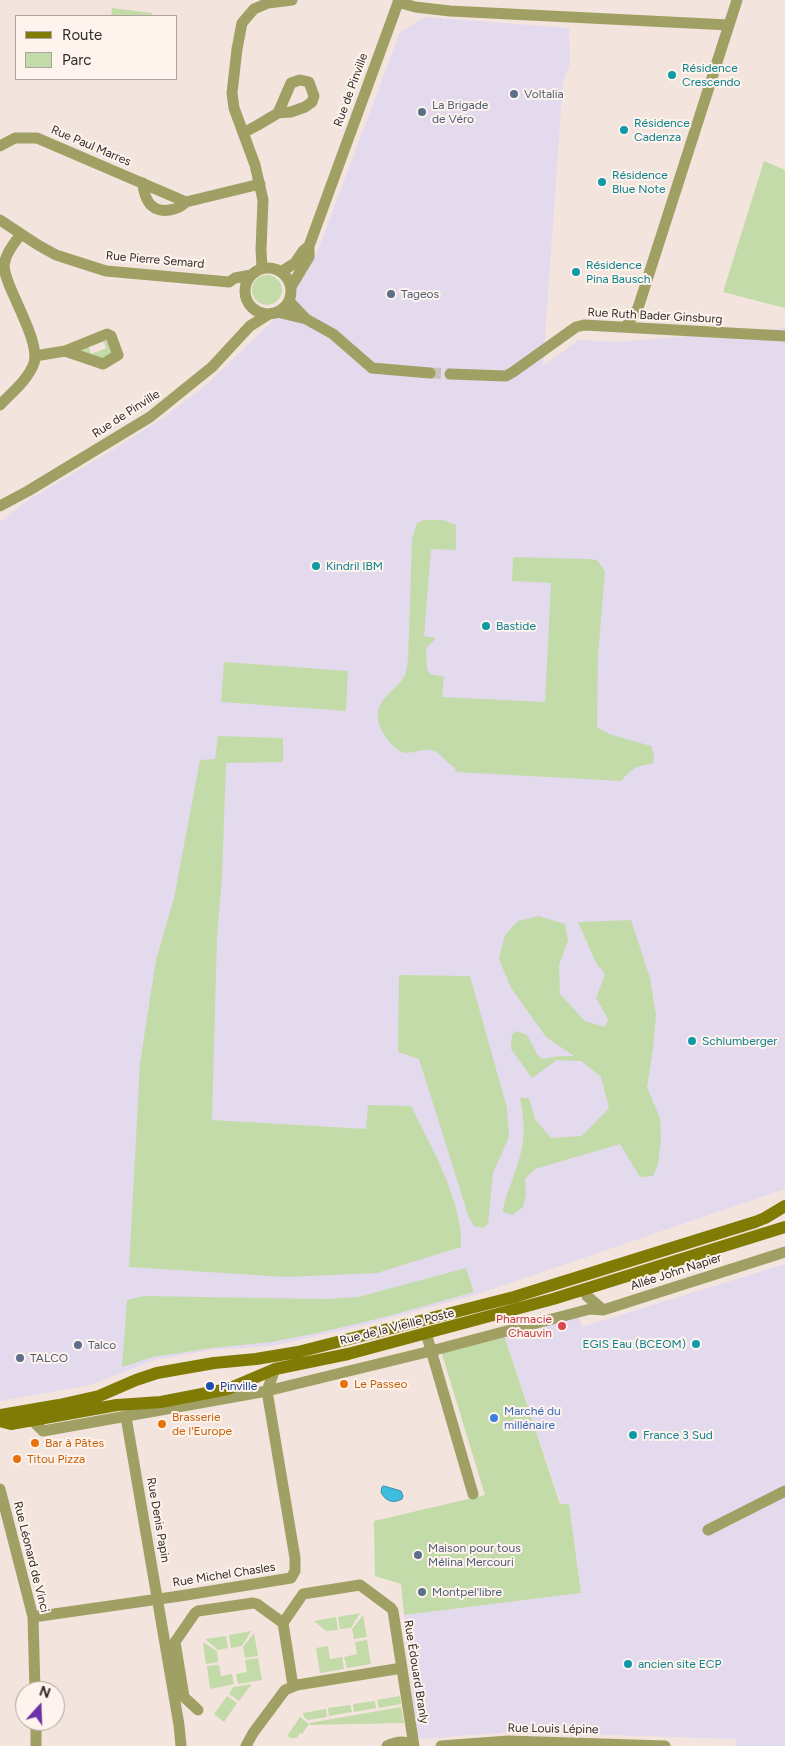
<!DOCTYPE html>
<meta charset="utf-8">
<style>
body{margin:0}
#map{position:relative;width:785px;height:1746px;overflow:hidden;background:#f3e5de;font-family:Figtree,sans-serif}
canvas{display:block}
.legend{position:absolute;left:15px;top:15px;width:162px;height:65px;box-sizing:border-box;background:#fef3ed;border:1px solid #aca39e;margin:0;padding:6px 9px;list-style:none;font-size:15px;color:#302b28}
.legend li{display:flex;align-items:center;gap:10px;height:25px}
.legend b{width:25px;border:1px solid #aca39e}
.north{position:absolute;left:15px;top:1681px;width:50px;height:50px;box-sizing:border-box;background:#fef3ed;border:1px solid #aca39e;border-radius:50%;rotate:20deg;font-size:14px;font-weight:700;line-height:20px;text-align:center;color:#302b28}
.north::after{content:'';display:block;margin:auto;width:18px;height:22px;background:#6c33a9;clip-path:polygon(50% 0,100% 100%,50% 72%,0 100%)}
</style>
<div id="map">
<canvas width="785" height="1746"></canvas>
<ul class="legend">
<li><b style="height:6px;background:#807b04"></b>Route</li>
<li><b style="height:14px;background:#c3dba9"></b>Parc</li>
</ul>
<div class="north">N</div>
</div>
<script>
const c = document.querySelector('canvas').getContext('2d');
c.lineJoin = 'round';
function fillPath(path, color) {
  c.fillStyle = color;
  c.fill(path, 'evenodd');
}
function trace(path, color, width, dash) {
  c.strokeStyle = color;
  c.lineWidth = width;
  c.lineCap = dash ? 'butt' : 'round';
  c.setLineDash(dash || []);
  c.stroke(path);
}
function label(font, color, halo, rows, align = 'center') {
  c.font = font + ' Figtree,sans-serif';
  c.lineWidth = 4;
  c.setLineDash([]);
  c.textBaseline = 'middle';
  c.strokeStyle = halo;
  c.fillStyle = color;
  for (const [text, x, y, turn = 0] of rows) {
    c.save();
    c.translate(x, y);
    c.rotate((+turn || 0) * Math.PI / 180);
    c.textAlign = isNaN(turn) ? turn : align;
    if (halo) c.strokeText(text, 0, 0);
    c.fillText(text, 0, 0);
    c.restore();
  }
}
fillPath(new Path2D(`
 M 426,17 L 569,28 L 570,64 L 563,82 L 543,366 L 579,340 L 617,342 L 785,328 L 785,1189 L 475,1295 L 365,1325 L 272,1346 L 211,1350 L 155,1360 L 90,1385 L 0,1401 L 0,522 L 25,502 L 109,452 L 163,418 L 206,385 L 279,315 L 307,271 L 318,250 L 400,32 Z
 M 785,1264 L 785,1746 L 735,1746 L 736,1739 L 516,1732 L 417,1739 L 404,1615 L 581,1593 L 569,1504 L 561,1504 L 504,1335 L 578,1316 L 582,1327 Z`), '#e4daee');
fillPath(new Path2D(`
 M 112,8 L 152,13 L 152,16 L 111,16 Z
 M 764,161 L 785,170 L 785,308 L 723,292 Z
 M252 290a15 15 0 1 1 30 0a15 15 0 1 1-30 0Z
 M 103,340 L 108,342 L 112,353 L 101,359 L 81,351 L 81,349 L 88,345 L 91,354 L 106,348 Z
 M 424,520 L 443,520 L 456,525 L 456,550 L 431,549 L 424,636 L 436,638 L 426,648 L 427,669 L 430,674 L 444,677 L 442,697 L 545,702 L 551,583 L 512,581 L 513,557 L 588,559 L 597,560 L 605,571 L 598,656 L 597,727 L 609,734 L 651,746 L 654,754 L 653,764 C 636,765 632,769 621,781 L 456,772 L 455,768 C 448,764 441,754 434,751 C 422,746 409,758 398,750 C 389,744 379,730 378,719 C 375,698 399,689 405,675 C 409,665 408,645 409,634 C 410,602 411,570 412,539 L 417,523 Z
 M 224,662 L 348,671 L 346,711 L 221,702 Z
 M 218,736 L 283,738 L 283,762 L 226,763 L 222,878 L 217,937 L 212,1120 L 366,1129 L 368,1105 L 411,1106 C 430,1144 464,1204 461,1247 L 377,1273 L 286,1277 L 129,1267 L 140,1063 L 156,960 L 174,898 L 200,760 L 215,759 Z
 M 539,916 L 565,924 L 568,941 L 559,965 L 560,994 L 585,1021 L 605,1027 L 608,1019 L 596,998 L 605,974 L 596,963 L 578,922 L 631,920 L 650,978 L 656,1015 L 653,1049 L 647,1087 L 660,1118 L 661,1140 L 658,1164 L 653,1176 L 640,1177 L 620,1144 L 535,1169 L 525,1179 L 526,1195 L 523,1207 L 513,1215 L 503,1212 C 504,1199 510,1188 514,1175 C 525,1145 526,1129 520,1098 L 529,1098 L 535,1119 L 551,1138 L 582,1136 L 609,1108 L 601,1077 L 581,1061 L 557,1060 L 532,1078 L 511,1049 L 512,1034 L 517,1031 L 527,1035 L 537,1054 L 542,1059 L 560,1056 L 574,1056 L 546,1037 L 511,988 L 499,959 L 505,935 L 518,921 Z
 M 399,975 L 470,976 L 507,1108 L 509,1137 L 493,1173 L 488,1224 L 484,1228 L 474,1226 L 469,1218 L 419,1059 L 398,1052 Z
 M 466,1268 L 474,1292 L 389,1316 L 322,1332 L 272,1342 L 212,1348 L 153,1357 L 122,1367 L 127,1300 L 144,1296 L 326,1299 L 358,1297 Z
 M 504,1335 L 560,1504 L 569,1504 L 581,1593 L 404,1615 L 401,1584 L 375,1576 L 374,1521 L 485,1495 L 441,1351 Z
 M 360,1613 L 351,1628 L 340,1629 L 338,1617 Z
 M 363,1615 L 367,1637 L 354,1639 L 352,1629 Z
 M 336,1617 L 338,1630 L 326,1631 L 314,1621 Z
 M 251,1631 L 242,1646 L 231,1648 L 229,1635 Z
 M 254,1633 L 258,1656 L 245,1658 L 243,1647 Z
 M 226,1636 L 228,1648 L 218,1650 L 205,1639 Z
 M 367,1640 L 371,1664 L 347,1668 L 344,1657 L 357,1654 L 355,1642 Z
 M 203,1642 L 217,1651 L 218,1662 L 206,1664 Z
 M 328,1646 L 330,1659 L 342,1657 L 344,1669 L 320,1673 L 316,1648 Z
 M 258,1658 L 262,1680 L 238,1684 L 236,1674 L 247,1672 L 245,1660 Z
 M 219,1665 L 221,1676 L 232,1674 L 234,1684 L 210,1689 L 207,1666 Z
 M 252,1684 L 239,1701 L 229,1694 L 233,1687 Z
 M 227,1696 L 237,1703 L 224,1722 L 214,1714 Z
 M 400,1696 L 401,1704 L 379,1708 L 377,1700 Z
 M 375,1701 L 376,1708 L 354,1712 L 353,1704 Z
 M 350,1705 L 352,1712 L 329,1716 L 328,1708 Z
 M 401,1707 L 404,1723 L 310,1725 L 310,1723 L 315,1722 Z
 M 326,1709 L 327,1717 L 308,1720 L 304,1717 L 303,1713 Z
 M 300,1717 L 309,1724 L 302,1734 L 300,1733 L 297,1738 L 291,1738 L 287,1736 Z`), '#c3dba9');
const water = new Path2D(`
 M 384,1486 L 401,1491 L 403,1496 L 402,1499 C 393,1504 385,1501 381,1492 L 382,1487 Z`);
fillPath(water, '#3ebdde');
trace(water, '#3a91a7', 1);
trace(new Path2D(`
 M 430,373 L 450,374`), '#ccc0ba', 11, [11, 5.5]);
trace(new Path2D(`
 M 398,2 L 415,7 L 450,11 L 729,25
 M 243,133 L 258,125 L 278,113 L 291,112 L 305,107 L 312,102 L 314,96 L 309,82 L 300,80 L 291,83 L 278,113
 M 0,146 L 15,138 L 37,138 L 186,202 L 260,184
 M 143,183 C 143,190 146,201 152,206 C 161,214 179,210 186,202
 M 0,220 L 38,245 L 56,255 L 106,271 L 229,282 L 235,278 L 251,275
 M245 291a23 23 0 1 1 46 0a23 23 0 1 1-46 0Z
 M 262,268 L 261,250 L 263,200 L 255,165 L 234,108 L 232,93 L 237,49 L 242,23 L 254,9 L 268,3 L 292,0
 M 281,272 L 295,263 L 303,251 L 309,246
 M 291,287 L 309,257 L 309,246 L 399,0
 M 277,312 L 306,319 L 289,301
 M 306,319 L 333,334 L 372,368 L 430,373
 M 626,327 L 638,308 L 737,0
 M 35,356 L 65,351 L 103,364 L 118,355 L 111,336 L 107,334 L 65,351
 M 450,374 L 506,376 L 513,372 L 576,327 L 584,325 L 785,336
 M 0,405 C 11,393 28,380 34,363 C 40,344 14,300 7,279 C 5,273 3,267 5,261 C 7,251 15,242 21,234
 M 0,506 L 28,491 L 150,417 L 212,367 L 250,326 L 269,314
 M 584,1290 L 587,1296 L 603,1310
 M 426,1333 L 473,1494
 M 267,1391 L 275,1369
 M 126,1417 L 179,1725 L 181,1746
 M 33,1421 L 43,1431 L 267,1391 L 431,1351 L 590,1309 L 603,1310 L 785,1252
 M 0,1489 L 33,1617 L 35,1691
 M 708,1530 L 785,1491
 M 33,1617 L 180,1596 L 291,1578 L 295,1571 L 295,1558 L 267,1391
 M 283,1623 L 303,1594 L 360,1585 L 391,1608 L 393,1611 L 414,1746
 M 283,1623 L 293,1686
 M 198,1710 L 184,1697 L 175,1642 L 195,1613 L 198,1611 L 253,1603 L 257,1604 L 283,1623
 M 36,1721 L 36,1746
 M 246,1746 L 253,1733 L 285,1690 L 297,1685 L 402,1668
 M 387,1746 C 395,1742 405,1740 412,1746
 M 441,1746 L 508,1741 L 665,1746`), '#a1a064', 11);
trace(new Path2D(`
 M 0,1415 L 59,1405 L 99,1396 L 136,1380 L 157,1373 L 214,1363 L 256,1359 L 298,1352 L 514,1297 L 755,1222 L 765,1218 L 785,1206
 M 0,1421 L 11,1424 L 117,1405 L 161,1402 L 228,1389 L 275,1369 L 348,1354 L 553,1299 L 785,1227`), '#807b04', 12);
for (const [x, y, r, color] of [
 [672,75,5,"#0f9aa8"],
 [514,94,5,"#5c6f8a"],
 [422,112,5,"#5c6f8a"],
 [624,130,5,"#0f9aa8"],
 [602,182,5,"#0f9aa8"],
 [576,272,5,"#0f9aa8"],
 [391,294,5,"#5c6f8a"],
 [316,566,5,"#0f9aa8"],
 [486,626,5,"#0f9aa8"],
 [692,1041,5,"#0f9aa8"],
 [562,1326,5,"#e0444e"],
 [696,1344,5,"#0f9aa8"],
 [78,1345,5,"#5c6f8a"],
 [20,1358,5,"#5c6f8a"],
 [344,1384,5,"#e8710a"],
 [210,1386,5,"#1a4fb4"],
 [494,1418,5,"#3f7fe0"],
 [162,1424,5,"#e8710a"],
 [633,1435,5,"#0f9aa8"],
 [35,1443,5,"#e8710a"],
 [17,1459,5,"#e8710a"],
 [418,1555,5,"#5c6f8a"],
 [422,1592,5,"#5c6f8a"],
 [628,1664,5,"#0f9aa8"]
]) {
  const dot = new Path2D();
  dot.arc(x, y, r, 0, 2 * Math.PI);
  c.fillStyle = color;
  c.fill(dot);
  trace(dot, '#fef3ed', 2);
}
label('12px', '#0d838f', '#fef3ed', [
 ["Résidence",682,68],
 ["Crescendo",682,82],
 ["Résidence",634,123],
 ["Cadenza",634,137],
 ["Résidence",612,175],
 ["Blue Note",612,189],
 ["Résidence",586,265],
 ["Pina Bausch",586,279],
 ["Kindril IBM",326,566],
 ["Bastide",496,626],
 ["Schlumberger",702,1041],
 ["EGIS Eau (BCEOM)",686,1344,"right"],
 ["France 3 Sud",643,1435],
 ["ancien site ECP",638,1664]
], 'left');
label('12px', '#302b28', '#fef3ed', [
 ["Rue de Pinville",351,90,-70],
 ["Rue Paul Marres",91,146,23],
 ["Rue Pierre Semard",155,260,5],
 ["Rue Ruth Bader Ginsburg",655,316,3],
 ["Rue de Pinville",126,414,-33],
 ["Allée John Napier",676,1272,-18],
 ["Rue de la Vieille Poste",397,1327,-14],
 ["Rue Denis Papin",158,1520,80],
 ["Rue Léonard de Vinci",31,1557,76],
 ["Rue Michel Chasles",224,1575,-9],
 ["Rue Édouard Branly",416,1672,81],
 ["Rue Louis Lépine",553,1729,1]
]);
label('12px', '#4e5e75', '#fef3ed', [
 ["Voltalia",524,94],
 ["La Brigade",432,105],
 ["de Véro",432,119],
 ["Tageos",401,294],
 ["Talco",88,1345],
 ["TALCO",30,1358],
 ["Maison pour tous",428,1548],
 ["Mélina Mercouri",428,1562],
 ["Montpel'libre",432,1592]
], 'left');
label('12px', '#be3a42', '#fef3ed', [
 ["Pharmacie",552,1319],
 ["Chauvin",552,1333]
], 'right');
label('12px', '#c56008', '#fef3ed', [
 ["Le Passeo",354,1384],
 ["Brasserie",172,1417],
 ["de l'Europe",172,1431],
 ["Bar à Pâtes",45,1443],
 ["Titou Pizza",27,1459]
], 'left');
label('12px', '#164399', '#fef3ed', [
 ["Pinville",220,1386]
], 'left');
label('12px', '#366cbe', '#fef3ed', [
 ["Marché du",504,1411],
 ["millénaire",504,1425]
], 'left');
</script>
